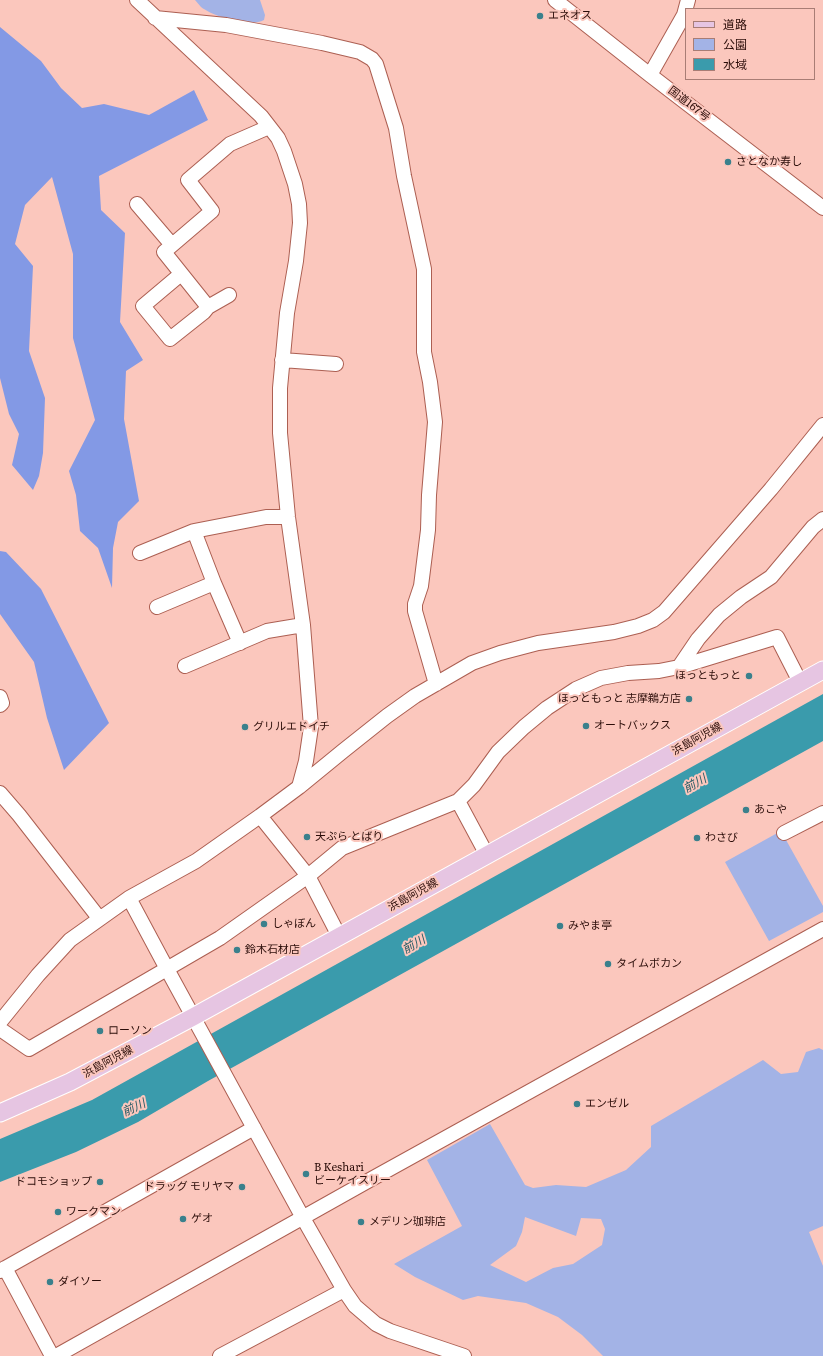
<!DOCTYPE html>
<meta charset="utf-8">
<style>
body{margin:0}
#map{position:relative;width:823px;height:1356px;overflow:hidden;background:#fbc7bd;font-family:Literata,"Noto Sans JP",serif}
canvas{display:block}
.legend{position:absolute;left:685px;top:8px;width:130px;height:72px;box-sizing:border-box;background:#fbc7bd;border:1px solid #a87d75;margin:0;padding:5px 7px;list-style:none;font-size:12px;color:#2b0d09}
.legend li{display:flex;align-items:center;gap:8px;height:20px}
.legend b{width:20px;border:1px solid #a87d75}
</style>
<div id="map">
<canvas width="823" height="1356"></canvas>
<ul class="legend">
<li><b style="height:5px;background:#e6c5e2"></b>道路</li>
<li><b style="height:11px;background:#a3b3e6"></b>公園</li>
<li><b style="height:11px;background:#3a9bac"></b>水域</li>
</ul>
</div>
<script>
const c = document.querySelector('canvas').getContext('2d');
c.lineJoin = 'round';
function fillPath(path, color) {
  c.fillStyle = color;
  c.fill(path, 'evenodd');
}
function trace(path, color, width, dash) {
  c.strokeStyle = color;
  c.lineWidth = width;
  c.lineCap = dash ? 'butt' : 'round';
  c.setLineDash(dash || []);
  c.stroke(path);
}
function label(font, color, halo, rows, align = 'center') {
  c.font = font + ' Literata,"Noto Sans JP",serif';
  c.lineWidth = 4;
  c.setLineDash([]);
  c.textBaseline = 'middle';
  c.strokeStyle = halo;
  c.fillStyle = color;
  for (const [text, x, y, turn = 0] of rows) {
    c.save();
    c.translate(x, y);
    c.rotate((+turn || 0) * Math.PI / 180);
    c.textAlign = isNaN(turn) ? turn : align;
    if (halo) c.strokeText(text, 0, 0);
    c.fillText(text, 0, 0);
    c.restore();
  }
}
fillPath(new Path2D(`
 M 195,0 L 260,0 L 265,15 L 264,20 C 250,28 214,17 201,7 C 199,5 197,2 195,0 Z
 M 781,831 L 823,906 L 823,912 L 769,941 L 725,862 Z
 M 819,1048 L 823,1050 L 823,1226 L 809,1232 L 823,1266 L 823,1356 L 603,1356 L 582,1335 L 558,1317 L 526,1303 L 478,1296 L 463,1300 L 415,1277 L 394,1264 L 462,1226 L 427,1160 L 490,1124 L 525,1185 L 533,1188 L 556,1185 L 586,1187 L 626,1170 L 651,1147 L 651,1126 L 763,1060 L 781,1074 L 798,1072 L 806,1052 ZM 525,1217 L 576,1236 L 581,1218 L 601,1219 L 605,1229 L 602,1245 L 573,1264 L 553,1268 L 526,1282 L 490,1265 L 516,1246 L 522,1232 Z`), '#a3b3e6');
fillPath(new Path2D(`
 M 0,27 L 41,61 L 61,88 L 82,108 L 104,104 L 149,115 L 194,90 L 208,120 L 99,176 L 101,210 L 125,233 L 120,322 L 143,360 L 126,371 L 124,419 L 139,501 L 118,522 L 113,548 L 112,588 L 98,548 L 80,531 L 76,495 L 69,471 L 95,420 L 73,338 L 73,254 L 52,177 L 25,205 L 15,244 L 33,266 L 29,351 L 45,398 L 43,453 L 39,476 L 33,490 L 12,465 L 19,434 L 9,414 L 0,378 Z
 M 0,551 L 6,552 L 41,589 L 109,723 L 64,770 L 47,718 L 34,662 L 0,614 Z`), '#8399e5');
fillPath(new Path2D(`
 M 823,694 L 823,741 L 208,1081 L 138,1122 L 76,1152 L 0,1182 L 0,1139 L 92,1100 Z`), '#3a9bac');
const minor = new Path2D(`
 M 137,0 L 261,116 L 278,138 L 284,151 L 295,184 L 299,204 L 300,223 L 296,261 L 287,313 L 280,388 L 280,433 L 288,517 L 303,625 L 311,727 L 306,761 L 299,787
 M 555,0 L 650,75 L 823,208
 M 155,18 L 226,25 L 322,43 L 360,52 L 372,59 L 376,64 L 396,128 L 404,176 L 424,269 L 424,352 L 430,382 L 435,422 L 429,495 L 428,530 L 421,586 L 415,604 L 415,611 L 436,684
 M 650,75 L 684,15 L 688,0
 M 137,204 L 172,245
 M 181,274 L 143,306 L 170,339 L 204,312 L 208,307 L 164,252 L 212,211 L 188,180 L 230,144 L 269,127
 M 208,307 L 229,295
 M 282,360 L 336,364
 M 194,531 L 214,583 L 240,643
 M 140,553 L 194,531 L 266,517 L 288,517
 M 157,607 L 214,583
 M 185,666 L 267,631 L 303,625
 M 679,667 L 698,639 L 719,615 L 741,597 L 771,577 L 813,527 L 823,519
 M 0,697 L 2,703 L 0,705
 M 0,793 L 19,815 L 99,918
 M 458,801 L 487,855
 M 260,816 L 308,876 L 339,936
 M 784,833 L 823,813
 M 129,898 L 167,969 L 303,1218 L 344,1290 L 355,1306 L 376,1324 L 390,1331 L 464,1356
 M 0,1022 L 38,975 L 70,940 L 129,898 L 196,861 L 260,816 L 299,787 L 343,751 L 387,716 L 415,696 L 472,663 L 500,653 L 538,643 L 614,632 L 638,626 L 653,620 L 664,612 L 771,489 L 823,425
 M 0,1029 L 29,1049 L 220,938 L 308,876 L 342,848 L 458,801 L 474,785 L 498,752 L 524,727 L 547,708 L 576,689 L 601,678 L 628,673 L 659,671 L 679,667 L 777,637 L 800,682
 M 5,1268 L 52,1356
 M 0,1271 L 254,1128
 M 56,1356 L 375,1177 L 823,929
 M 220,1356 L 344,1290`);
const major = new Path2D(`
 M 0,1113 L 70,1082 L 193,1017 L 823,670`);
trace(minor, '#ac5f52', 16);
trace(major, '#fff', 19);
trace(minor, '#fff', 14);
trace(major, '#e6c5e2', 17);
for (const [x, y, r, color] of [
 [540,16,4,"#3a808c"],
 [728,162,4,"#3a808c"],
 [749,676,4,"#3a808c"],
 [689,699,4,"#3a808c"],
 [586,726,4,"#3a808c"],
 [245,727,4,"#3a808c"],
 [746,810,4,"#3a808c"],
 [307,837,4,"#3a808c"],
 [697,838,4,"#3a808c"],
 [264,924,4,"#3a808c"],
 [560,926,4,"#3a808c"],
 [237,950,4,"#3a808c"],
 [608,964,4,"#3a808c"],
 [100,1031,4,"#3a808c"],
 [577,1104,4,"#3a808c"],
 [306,1174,4,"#3a808c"],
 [100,1182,4,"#3a808c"],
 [242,1187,4,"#3a808c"],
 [58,1212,4,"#3a808c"],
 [183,1219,4,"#3a808c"],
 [361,1222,4,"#3a808c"],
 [50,1282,4,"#3a808c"]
]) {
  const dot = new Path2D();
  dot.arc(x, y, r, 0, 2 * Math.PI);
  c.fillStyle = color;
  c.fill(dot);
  trace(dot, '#fbc7bd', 1.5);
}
label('11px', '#2b0d09', '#fbc7bd', [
 ["エネオス",548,16],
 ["さとなか寿し",736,162],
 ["ほっともっと",741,676,"right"],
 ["ほっともっと 志摩鵜方店",681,699,"right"],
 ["オートバックス",594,726],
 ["グリルエドイチ",253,727],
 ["あこや",754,810],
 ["天ぷら とばり",315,837],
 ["わさび",705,838],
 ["しゃぼん",272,924],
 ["みやま亭",568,926],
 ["鈴木石材店",245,950],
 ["タイムボカン",616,964],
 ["ローソン",108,1031],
 ["エンゼル",585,1104],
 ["B Keshari",314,1168],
 ["ビーケイスリー",314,1181],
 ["ドコモショップ",92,1182,"right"],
 ["ドラッグ モリヤマ",234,1187,"right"],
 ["ワークマン",66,1212],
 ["ゲオ",191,1219],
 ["メデリン珈琲店",369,1222],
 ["ダイソー",58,1282]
], 'left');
label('11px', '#2b0d09', '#fbc7bd', [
 ["国道167号",689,104,37],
 ["浜島阿児線",697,739,-29],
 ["浜島阿児線",413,895,-29],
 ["浜島阿児線",108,1062,-28]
]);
label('italic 12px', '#265b65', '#fbc7bd', [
 ["前川",695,784,-29],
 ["前川",414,945,-30],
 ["前川",134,1108,-25]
]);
</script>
